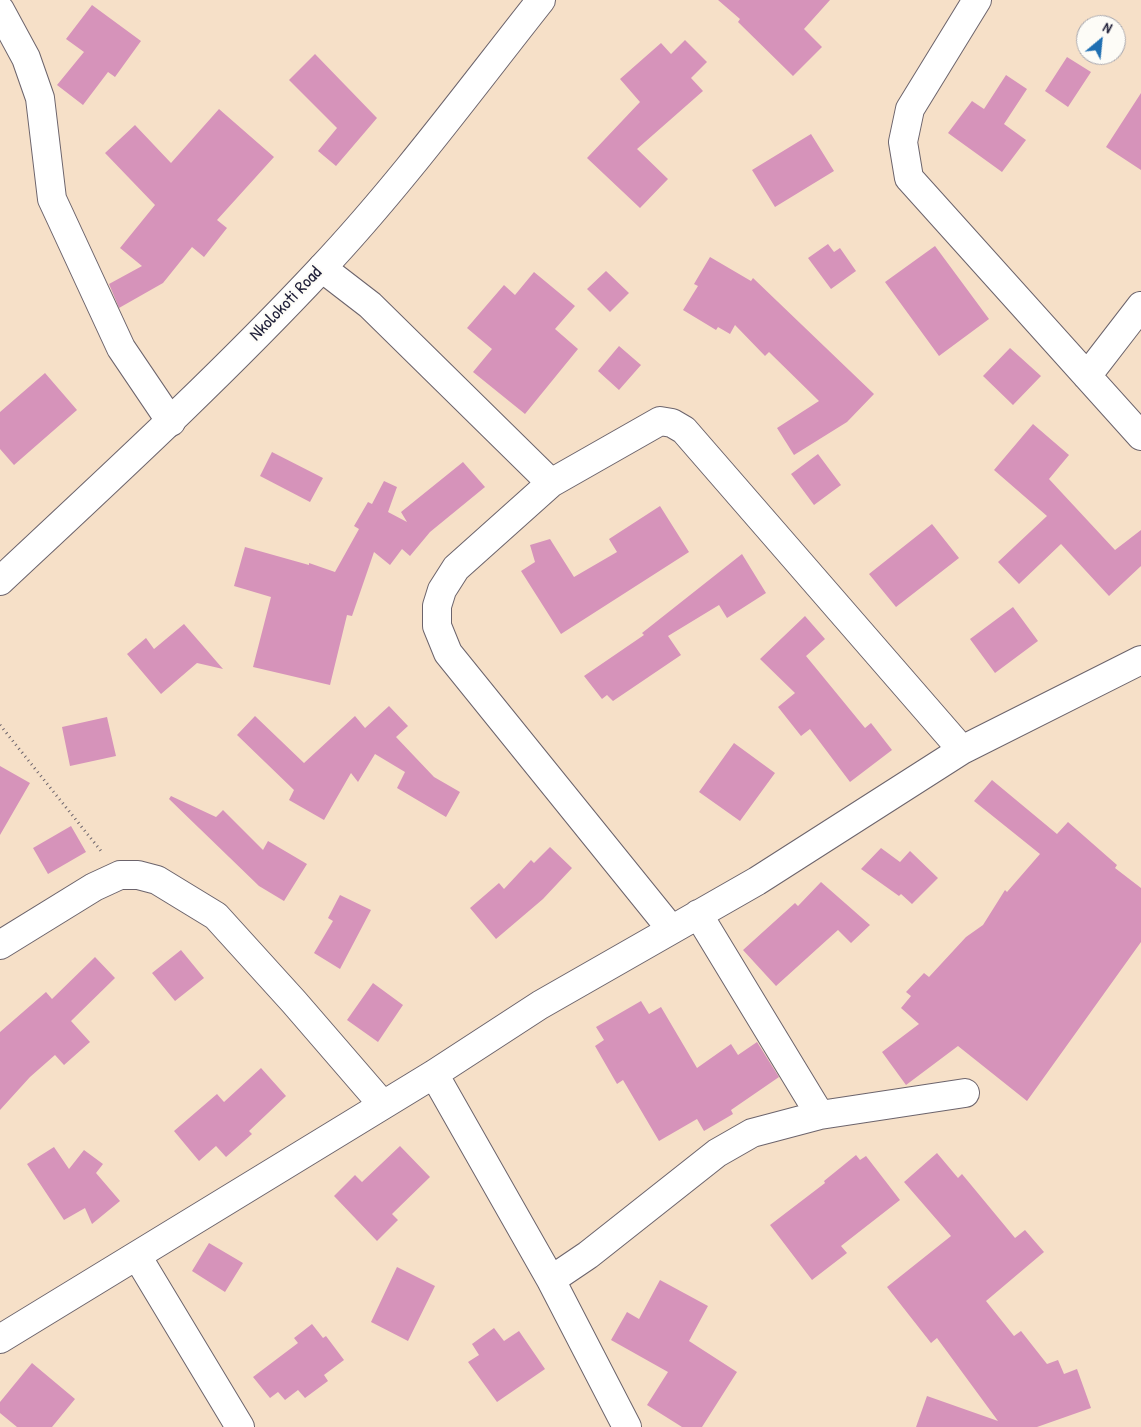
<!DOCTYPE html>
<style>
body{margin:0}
#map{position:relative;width:1141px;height:1427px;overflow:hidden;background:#f6e0c8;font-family:"Patrick Hand",sans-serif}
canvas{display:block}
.north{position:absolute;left:1076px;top:15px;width:50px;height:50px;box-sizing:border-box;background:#fdfcf7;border:1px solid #a5a5ac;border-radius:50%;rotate:28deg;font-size:14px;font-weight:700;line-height:20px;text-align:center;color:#22223b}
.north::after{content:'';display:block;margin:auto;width:18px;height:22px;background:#1f6fb2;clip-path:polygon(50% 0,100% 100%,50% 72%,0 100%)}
</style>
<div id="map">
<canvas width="1141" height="1427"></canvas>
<div class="north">N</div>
</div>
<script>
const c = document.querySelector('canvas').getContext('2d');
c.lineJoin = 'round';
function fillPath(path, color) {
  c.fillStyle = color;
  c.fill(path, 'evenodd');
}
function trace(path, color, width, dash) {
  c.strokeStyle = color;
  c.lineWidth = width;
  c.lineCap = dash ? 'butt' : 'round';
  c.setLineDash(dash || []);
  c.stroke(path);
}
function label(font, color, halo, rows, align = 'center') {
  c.font = font + ' "Patrick Hand",sans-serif';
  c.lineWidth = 4;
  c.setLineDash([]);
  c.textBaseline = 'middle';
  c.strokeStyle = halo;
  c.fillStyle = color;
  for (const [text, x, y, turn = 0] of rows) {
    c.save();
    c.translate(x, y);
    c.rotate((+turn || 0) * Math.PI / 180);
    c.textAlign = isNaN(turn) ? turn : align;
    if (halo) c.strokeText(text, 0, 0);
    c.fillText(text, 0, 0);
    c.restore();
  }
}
fillPath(new Path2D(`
 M 718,0 L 830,0 L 804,29 L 822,47 L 793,76 L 738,22 L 740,19 Z
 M 92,5 L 141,41 L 115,77 L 108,72 L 83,105 L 57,85 L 84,52 L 66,39 Z
 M 685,40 L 707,62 L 691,78 L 703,91 L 637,149 L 668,179 L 640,208 L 587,158 L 640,102 L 620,79 L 661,43 L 671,54 Z
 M 315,54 L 377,118 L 336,166 L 318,151 L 337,128 L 289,80 Z
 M 1067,57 L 1091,72 L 1068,107 L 1045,91 Z
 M 1006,75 L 1027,89 L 1004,124 L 1026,140 L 1002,172 L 948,133 L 972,101 L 984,109 Z
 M 1141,93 L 1141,170 L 1106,147 Z
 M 219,109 L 274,157 L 217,220 L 227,228 L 204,257 L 192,247 L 163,283 L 119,308 L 109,284 L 142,266 L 120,248 L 155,205 L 105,153 L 135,125 L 171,163 Z
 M 811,134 L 834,171 L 775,207 L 752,170 Z
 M 828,244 L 834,252 L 840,248 L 856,271 L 831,289 L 808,258 Z
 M 935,246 L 989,319 L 939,356 L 885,282 Z
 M 710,257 L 751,281 L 753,278 L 874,394 L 847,422 L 794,455 L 777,428 L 819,401 L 769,352 L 765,356 L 735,325 L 730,334 L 718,327 L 716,330 L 683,310 L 698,286 L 694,284 Z
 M 606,271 L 629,293 L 610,312 L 587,289 Z
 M 534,272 L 575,306 L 555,329 L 578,349 L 525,414 L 473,372 L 492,349 L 467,328 L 504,285 L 515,295 Z
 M 619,346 L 641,365 L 619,390 L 598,371 Z
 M 1010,348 L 1041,376 L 1013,405 L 983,376 Z
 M 45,373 L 77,410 L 14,465 L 0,449 L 0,412 Z
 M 1033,424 L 1069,455 L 1049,479 L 1115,550 L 1141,530 L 1141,566 L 1109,596 L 1061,544 L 1019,584 L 998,562 L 1047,516 L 994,470 Z
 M 272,452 L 323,478 L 310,502 L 260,476 Z
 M 818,454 L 841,485 L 814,505 L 791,474 Z
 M 463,462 L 485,487 L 430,532 L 410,556 L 402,549 L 390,565 L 374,552 L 352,616 L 347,615 L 330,685 L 253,667 L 271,597 L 234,586 L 245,547 L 309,565 L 309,563 L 335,572 L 359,529 L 354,526 L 368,502 L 372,504 L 384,481 L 397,487 L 388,512 L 407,522 L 401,512 Z
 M 660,506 L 689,552 L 561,634 L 521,571 L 535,562 L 530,545 L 550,539 L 574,577 L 617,552 L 609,539 Z
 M 932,524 L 959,558 L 896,607 L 869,574 Z
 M 742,554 L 766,593 L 727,618 L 719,605 L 668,636 L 681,655 L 613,701 L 607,695 L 602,699 L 584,676 L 644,635 L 642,633 Z
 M 1013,607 L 1038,641 L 995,673 L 970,639 Z
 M 805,616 L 825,639 L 806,656 L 865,728 L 871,723 L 892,750 L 850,782 L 810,729 L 801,736 L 778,707 L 795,693 L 760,659 Z
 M 184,624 L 223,669 L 197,663 L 161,694 L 127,654 L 146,638 L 154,649 Z
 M 389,706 L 408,726 L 396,737 L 434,777 L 460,792 L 446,817 L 397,788 L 405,772 L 375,754 L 358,782 L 351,773 L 324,820 L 289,800 L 294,790 L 237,735 L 255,716 L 304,763 L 355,716 L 365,728 Z
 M 107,717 L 116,756 L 70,766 L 62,727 Z
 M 734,743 L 775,773 L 740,821 L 699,792 Z
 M 0,766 L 30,783 L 0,835 Z
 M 992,780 L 1057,834 L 1068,822 L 1117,865 L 1115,868 L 1141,888 L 1141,942 L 1027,1101 L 958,1046 L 906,1085 L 882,1052 L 919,1024 L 901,1008 L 911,996 L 906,992 L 924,973 L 929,977 L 966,937 L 983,925 L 1005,890 L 1007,892 L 1040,854 L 974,801 Z
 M 171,796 L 216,817 L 223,810 L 263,850 L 268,841 L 307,864 L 284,901 L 259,886 L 169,799 Z
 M 71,826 L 86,852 L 48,874 L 33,848 Z
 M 550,847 L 572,868 L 543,899 L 496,939 L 470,908 L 499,883 L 504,889 L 531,860 L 534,863 Z
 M 881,848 L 900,862 L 910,851 L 938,878 L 912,904 L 901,894 L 899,896 L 861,869 Z
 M 821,882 L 870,925 L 851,943 L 838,930 L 776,986 L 743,950 L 795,903 L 798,906 Z
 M 340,895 L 371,910 L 340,969 L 314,953 L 333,921 L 328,918 Z
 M 181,950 L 204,978 L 175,1001 L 152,973 Z
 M 95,957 L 115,978 L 71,1021 L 90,1042 L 64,1065 L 55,1055 L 30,1077 L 0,1110 L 0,1032 L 46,992 L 52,999 Z
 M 373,983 L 403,1005 L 378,1042 L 347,1020 Z
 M 641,1001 L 649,1014 L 661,1007 L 697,1068 L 731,1044 L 738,1055 L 757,1042 L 779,1077 L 731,1110 L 733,1114 L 704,1131 L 697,1119 L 659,1141 L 623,1080 L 617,1084 L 595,1046 L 604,1040 L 596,1027 Z
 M 261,1068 L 286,1096 L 249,1131 L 252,1134 L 226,1157 L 216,1146 L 199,1161 L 174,1131 L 217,1094 L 224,1102 Z
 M 400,1146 L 430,1177 L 392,1214 L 398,1220 L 377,1241 L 334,1196 L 355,1175 L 362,1182 Z
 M 54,1147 L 69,1169 L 84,1150 L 103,1164 L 96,1173 L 120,1201 L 92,1224 L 85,1208 L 64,1220 L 27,1164 Z
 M 937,1153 L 958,1178 L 962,1174 L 1015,1238 L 1025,1230 L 1044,1252 L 986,1301 L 1014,1336 L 1021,1331 L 1047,1364 L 1058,1360 L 1064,1374 L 1077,1369 L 1091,1408 L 1037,1427 L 916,1427 L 927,1396 L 998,1421 L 937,1338 L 931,1343 L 887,1287 L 951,1236 L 904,1182 Z
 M 856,1155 L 860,1160 L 866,1156 L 900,1200 L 841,1246 L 847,1253 L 812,1280 L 770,1225 L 825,1183 L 824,1181 Z
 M 209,1243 L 243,1263 L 225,1292 L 192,1271 Z
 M 397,1267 L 435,1286 L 408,1341 L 371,1322 Z
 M 660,1280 L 708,1306 L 689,1341 L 737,1372 L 702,1427 L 682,1427 L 647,1405 L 668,1372 L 611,1340 L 627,1312 L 639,1319 Z
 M 312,1324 L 323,1338 L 326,1336 L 344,1360 L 324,1375 L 328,1381 L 305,1398 L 298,1390 L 285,1400 L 278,1392 L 270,1398 L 253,1377 L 298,1343 L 294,1338 Z
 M 494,1328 L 504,1341 L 519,1331 L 545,1369 L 497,1402 L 468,1362 L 479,1355 L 472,1344 Z
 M 32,1363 L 75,1399 L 52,1427 L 17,1427 L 0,1413 L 0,1402 Z`), '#d693ba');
const minor = new Path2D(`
 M 977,0 L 910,109 L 903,142 L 909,178 L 1141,436
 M 0,10 L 26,58 L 40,98 L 52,199 L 59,214 L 121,348 L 171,422
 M 322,268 L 370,305 L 551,483
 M 1087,376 L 1141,306
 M 698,914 L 820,1115
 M 671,929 L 448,653 L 437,626 L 437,606 L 442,590 L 456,568 L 551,483 L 660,421 L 672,423 L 684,430 L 962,750
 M 0,945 L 94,887 L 120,875 L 138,875 L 157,880 L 216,916 L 294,1002 L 383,1105
 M 434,1074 L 551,1280 L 627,1427
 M 137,1256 L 240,1427
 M 551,1280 L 588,1255 L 717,1153 L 752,1133 L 820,1115 L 965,1093
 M 0,1339 L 434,1074 L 540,1005 L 757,881 L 962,750 L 1141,660`);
const major = new Path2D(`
 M 0,581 C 109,479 219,378 321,269 C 400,185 469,91 541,0`);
trace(minor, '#6c646c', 30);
trace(major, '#6c646c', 30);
trace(new Path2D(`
 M 0,725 L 101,851`), '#6c646c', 3, [1, 4]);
trace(minor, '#fff', 28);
trace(major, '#fff', 28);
label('18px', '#22223b', '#fdfcf7', [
 ["Nkolokoti Road",286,304,-46]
]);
</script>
